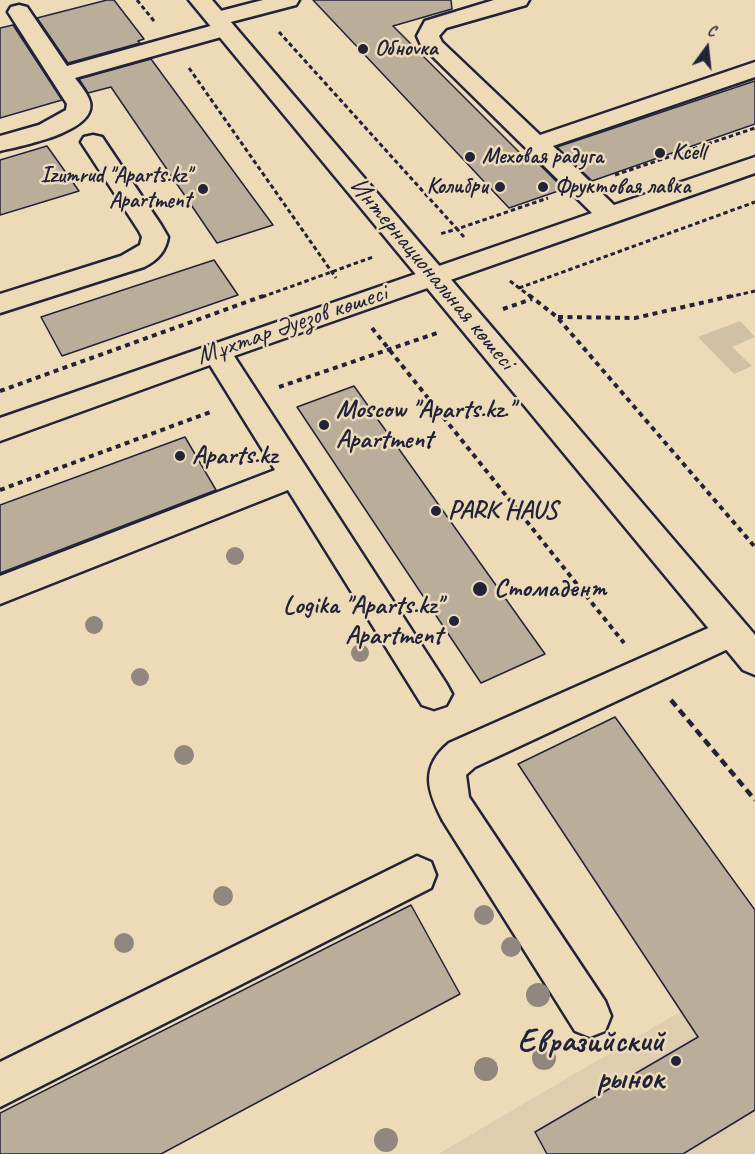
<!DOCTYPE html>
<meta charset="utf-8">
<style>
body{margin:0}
#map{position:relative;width:755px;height:1154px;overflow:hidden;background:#eddbb8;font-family:Caveat,sans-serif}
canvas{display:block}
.north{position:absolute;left:677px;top:18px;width:60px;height:60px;-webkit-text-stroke:4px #eddbb8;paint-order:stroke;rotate:15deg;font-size:16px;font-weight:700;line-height:24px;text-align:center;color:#22223b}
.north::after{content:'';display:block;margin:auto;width:21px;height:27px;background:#22223b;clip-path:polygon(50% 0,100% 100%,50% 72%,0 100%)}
</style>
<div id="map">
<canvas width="755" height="1154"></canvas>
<div class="north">С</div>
</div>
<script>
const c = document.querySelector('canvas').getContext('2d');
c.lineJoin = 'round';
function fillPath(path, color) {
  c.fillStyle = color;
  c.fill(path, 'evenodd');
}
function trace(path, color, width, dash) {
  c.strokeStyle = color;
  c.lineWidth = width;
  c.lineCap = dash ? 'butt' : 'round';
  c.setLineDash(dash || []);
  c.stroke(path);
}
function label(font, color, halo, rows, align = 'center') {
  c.font = font + ' Caveat,sans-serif';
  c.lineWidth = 5;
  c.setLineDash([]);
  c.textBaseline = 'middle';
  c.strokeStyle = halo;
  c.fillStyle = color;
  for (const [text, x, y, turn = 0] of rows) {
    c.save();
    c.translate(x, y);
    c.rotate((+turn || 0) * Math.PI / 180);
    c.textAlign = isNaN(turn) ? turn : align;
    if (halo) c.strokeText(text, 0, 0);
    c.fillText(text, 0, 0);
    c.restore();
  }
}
fillPath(new Path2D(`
 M 755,968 L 755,1154 L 438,1154 Z`), '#decdaf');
fillPath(new Path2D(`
 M 740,321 L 755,337 L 732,347 L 752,366 L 734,374 L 698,337 Z`), '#d0c0a6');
const building = new Path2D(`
 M 107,0 L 114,0 L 144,39 L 138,41 L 140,43 L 68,63 L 37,18 Z
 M 313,0 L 451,0 L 452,9 L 393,26 L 525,158 L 531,156 L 564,189 L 509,208 Z
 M 13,25 L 62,100 L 0,118 L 0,28 Z
 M 151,59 L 273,225 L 217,243 L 111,87 L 88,93 L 79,79 Z
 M 755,81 L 755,124 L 592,181 L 557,147 Z
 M 47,146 L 79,191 L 0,215 L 0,160 Z
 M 214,260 L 238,295 L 62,356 L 41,317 Z
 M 354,386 L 545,654 L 481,683 L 297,407 Z
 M 185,437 L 216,490 L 0,573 L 0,505 Z
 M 615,717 L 755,910 L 755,1110 L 683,1154 L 547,1154 L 535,1132 L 698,1037 L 518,764 Z
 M 411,905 L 460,994 L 161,1154 L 0,1154 L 0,1113 Z`);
fillPath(building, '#baad99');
trace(building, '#22223b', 1.5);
const minor = new Path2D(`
 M 263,0 L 299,0 L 296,5 L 227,23 L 232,24 L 235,29 L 232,34 L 75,78 C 80,85 88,94 90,102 C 97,132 20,146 0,151 L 0,136 L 39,125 L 66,110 L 67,104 L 8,12 L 11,7 L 19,5 L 27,7 L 67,66 L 214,25 L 209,24 L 206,19 L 209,14 Z
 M 494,0 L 529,0 L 526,5 L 446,28 L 439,36 L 442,42 L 540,135 L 755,62 L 755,77 L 553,146 L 614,205 L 755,157 L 755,173 L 234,356 L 446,683 L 452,694 L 446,705 L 434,709 L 422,705 L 288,490 L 0,604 L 0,576 L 275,470 L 210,365 L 0,441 L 0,418 L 592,213 L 421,45 L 417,36 L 425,21 Z
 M 93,135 L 102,137 L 161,225 L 168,237 C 166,251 157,261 144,267 L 0,313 L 0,294 L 121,256 L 140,245 L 142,237 L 139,231 L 81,142 L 84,137 Z
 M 731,618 L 743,622 L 748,632 L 743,642 L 475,767 L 466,775 L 469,797 L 605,1001 L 611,1016 L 605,1031 L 590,1037 L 575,1031 L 443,821 C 428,792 419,768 449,743 Z
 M 417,856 L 431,862 L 436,875 L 431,888 L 0,1107 L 0,1062 Z`);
const major = new Path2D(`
 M 189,0 L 212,0 L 755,635 L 755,675 L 743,670 Z`);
trace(minor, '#22223b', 5);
trace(major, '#22223b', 5);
trace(new Path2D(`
 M 137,0 L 154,21
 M 279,32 L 457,229 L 440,234
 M 189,68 L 336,278
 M 615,175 L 755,128
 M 464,237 L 457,229 L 548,198
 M 510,281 L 531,297
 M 519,288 L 755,202
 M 262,297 L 373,257
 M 729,297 L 755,291`), '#22223b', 3, [4.5, 3]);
trace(new Path2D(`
 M 529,295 L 557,317 L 755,547
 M 503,309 L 532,299
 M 558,317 L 635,318 L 736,295
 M 372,328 L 624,643
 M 279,387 L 437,333
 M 0,391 L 266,295
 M 0,490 L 213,411`), '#22223b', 4, [5, 4.5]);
trace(new Path2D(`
 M 671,700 L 755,800`), '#22223b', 4.5, [8, 5]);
fillPath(minor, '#eddbb8');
fillPath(major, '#eddbb8');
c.fillStyle = '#91877f';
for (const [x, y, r] of [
 [235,556,9],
 [94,625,9],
 [360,653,9],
 [140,677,9],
 [184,755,10],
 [223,896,10],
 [484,915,10],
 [124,943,10],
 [511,947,10],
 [538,995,12],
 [544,1058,12],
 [486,1069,12],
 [386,1140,12]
]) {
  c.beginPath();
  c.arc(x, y, r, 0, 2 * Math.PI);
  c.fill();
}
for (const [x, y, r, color] of [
 [363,49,6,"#22223b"],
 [660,153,6,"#22223b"],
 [470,157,6,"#22223b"],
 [500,187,6,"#22223b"],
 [543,187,6,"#22223b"],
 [203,189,6,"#22223b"],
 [324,425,6,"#22223b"],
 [180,456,6,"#22223b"],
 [436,511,6,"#22223b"],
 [480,589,8,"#22223b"],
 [454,621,6,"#22223b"],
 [676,1061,6,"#22223b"]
]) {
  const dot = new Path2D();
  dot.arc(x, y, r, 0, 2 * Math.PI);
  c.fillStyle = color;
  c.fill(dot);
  trace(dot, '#eddbb8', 2);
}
label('bold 22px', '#22223b', '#eddbb8', [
 ["Обноvка",375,49],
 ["Kcell",672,153],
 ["Меховая радуга",482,157],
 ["Izumrud \"Aparts.kz\"",191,176,"right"],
 ["Apartment",191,201,"right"],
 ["Колибри",488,187,"right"],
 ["Фруктовая лавка",555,187]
], 'left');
label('26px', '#22223b', '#eddbb8', [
 ["Интернациональная көшесі",432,274,50],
 ["Мұхтар Әуезов көшесі",292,325,-19]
]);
label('bold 26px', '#22223b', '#eddbb8', [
 ["Moscow \"Aparts.kz.\"",336,410],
 ["Apartment",336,440],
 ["Aparts.kz",192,456],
 ["PARK HAUS",448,511],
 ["Стомадент",494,589],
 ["Logika \"Aparts.kz\"",442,606,"right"],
 ["Apartment",442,636,"right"]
], 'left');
label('bold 32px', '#22223b', '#eddbb8', [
 ["Евразийский",664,1043],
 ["рынок",664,1080]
], 'right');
</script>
